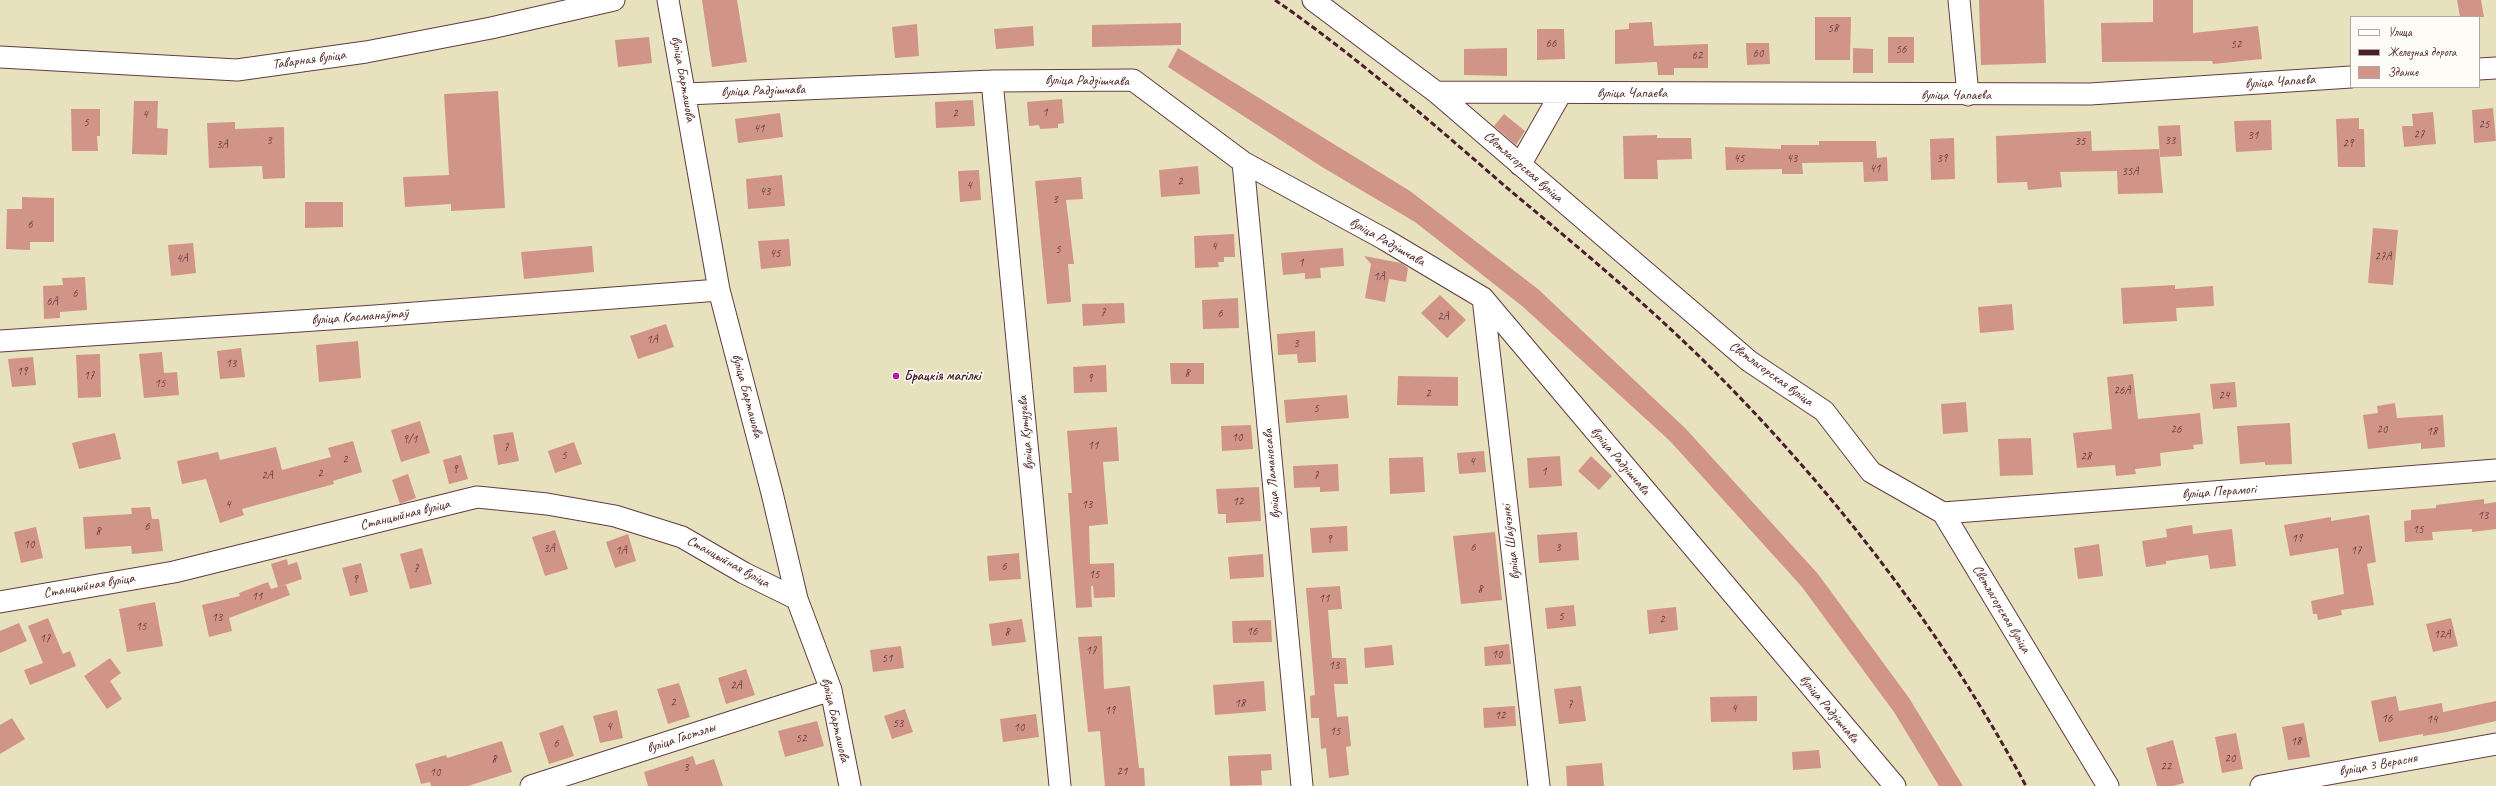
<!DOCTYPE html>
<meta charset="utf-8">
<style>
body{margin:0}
#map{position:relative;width:2496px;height:786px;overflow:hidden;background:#e8e1be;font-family:Caveat,sans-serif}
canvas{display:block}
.legend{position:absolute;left:2350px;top:16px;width:130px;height:72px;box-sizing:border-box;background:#fdfcf7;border:1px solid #b5a4a5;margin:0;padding:5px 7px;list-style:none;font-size:12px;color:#4a1f2b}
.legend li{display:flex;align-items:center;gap:8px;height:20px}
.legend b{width:20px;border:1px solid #b5a4a5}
</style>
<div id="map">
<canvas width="2496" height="786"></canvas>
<ul class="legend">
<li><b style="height:5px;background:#fff"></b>Улица</li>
<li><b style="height:5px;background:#4a1f2b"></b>Железная дорога</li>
<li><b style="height:11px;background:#d19588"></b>Здание</li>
</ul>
</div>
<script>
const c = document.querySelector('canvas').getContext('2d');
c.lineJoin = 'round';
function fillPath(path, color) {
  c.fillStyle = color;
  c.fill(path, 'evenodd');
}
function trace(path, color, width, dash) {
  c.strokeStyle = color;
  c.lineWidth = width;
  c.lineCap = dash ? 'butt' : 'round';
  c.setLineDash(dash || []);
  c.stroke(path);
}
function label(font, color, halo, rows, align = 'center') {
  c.font = font + ' Caveat,sans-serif';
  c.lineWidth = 3;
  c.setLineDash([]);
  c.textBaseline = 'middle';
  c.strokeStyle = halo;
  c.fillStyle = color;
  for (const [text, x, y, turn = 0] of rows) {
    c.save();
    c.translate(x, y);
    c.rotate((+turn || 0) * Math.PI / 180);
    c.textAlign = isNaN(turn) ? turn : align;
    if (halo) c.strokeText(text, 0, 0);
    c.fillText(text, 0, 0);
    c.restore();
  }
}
fillPath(new Path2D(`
 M 702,0 L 737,0 L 747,62 L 712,67 Z
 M 1979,0 L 2044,0 L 2046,63 L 1981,65 Z
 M 2153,0 L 2193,0 L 2193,33 L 2258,26 L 2262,59 L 2213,64 L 2212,61 L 2102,62 L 2101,23 L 2153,22 Z
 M 2457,0 L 2481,0 L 2484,17 L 2460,17 Z
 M 1815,17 L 1851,17 L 1850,60 L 1815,60 Z
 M 1652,22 L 1654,46 L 1708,44 L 1708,68 L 1674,68 L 1674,75 L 1658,75 L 1657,62 L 1615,64 L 1615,30 L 1629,29 L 1629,23 Z
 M 1181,23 L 1181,45 L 1092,47 L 1092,25 Z
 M 917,24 L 919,56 L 895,58 L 892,27 Z
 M 1033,26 L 1034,46 L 996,49 L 994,29 Z
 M 1537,29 L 1564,29 L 1565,59 L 1537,60 Z
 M 649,37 L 652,63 L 618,67 L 615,40 Z
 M 1888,37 L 1914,37 L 1914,63 L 1888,63 Z
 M 1746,43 L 1769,43 L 1770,64 L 1747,65 Z
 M 1178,48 L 1410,191 L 1538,289 L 1686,429 L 1818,574 L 1909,698 L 1963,786 L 1939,786 L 1894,712 L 1802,587 L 1670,441 L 1522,306 L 1415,222 L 1322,167 L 1168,67 Z
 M 1507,48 L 1507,76 L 1464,75 L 1464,49 Z
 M 1853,48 L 1873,49 L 1873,73 L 1853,73 Z
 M 498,91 L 505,208 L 451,211 L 451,204 L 405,207 L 403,177 L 449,175 L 444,94 Z
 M 1062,99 L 1064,123 L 1058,124 L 1058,128 L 1040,129 L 1039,125 L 1029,126 L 1027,102 Z
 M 973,100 L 975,126 L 936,128 L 935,102 Z
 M 134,101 L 158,101 L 157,128 L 168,129 L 167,155 L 132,154 Z
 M 2493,108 L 2496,141 L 2474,143 L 2472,110 Z
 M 71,109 L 100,109 L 100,136 L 97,136 L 98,151 L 72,151 Z
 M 2433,112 L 2436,144 L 2404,147 L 2402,126 L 2413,126 L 2412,114 Z
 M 780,113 L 783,137 L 738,143 L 735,119 Z
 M 1504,114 L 1525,131 L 1516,145 L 1494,126 Z
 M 2359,118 L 2359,129 L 2364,129 L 2365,167 L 2338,167 L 2336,119 Z
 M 2271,120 L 2272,150 L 2236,152 L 2234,121 Z
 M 235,122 L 235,129 L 284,127 L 285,178 L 263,179 L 262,166 L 209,168 L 207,123 Z
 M 2180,125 L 2182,156 L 2160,157 L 2158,126 Z
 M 2091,131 L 2092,151 L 2159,149 L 2163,193 L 2118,194 L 2117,171 L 2060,172 L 2062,187 L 2028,190 L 2027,182 L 1997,183 L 1996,136 Z
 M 1657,135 L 1657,138 L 1691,138 L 1692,159 L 1657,160 L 1658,179 L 1624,179 L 1623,136 Z
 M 1954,138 L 1955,179 L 1931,180 L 1930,139 Z
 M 1819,141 L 1876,141 L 1877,158 L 1887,157 L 1888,181 L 1864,182 L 1863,162 L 1802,163 L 1803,174 L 1782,174 L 1782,169 L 1726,170 L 1725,147 L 1781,149 L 1781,145 L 1819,145 Z
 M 1198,166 L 1200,194 L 1161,197 L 1159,170 Z
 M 979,170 L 981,200 L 960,202 L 958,171 Z
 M 782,175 L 785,206 L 748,209 L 746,179 Z
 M 1081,177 L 1083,199 L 1066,200 L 1074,264 L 1068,264 L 1071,302 L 1047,304 L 1035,181 Z
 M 22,197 L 54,198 L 54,242 L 30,242 L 30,250 L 6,249 L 7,209 L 22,209 Z
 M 305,202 L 343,202 L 343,227 L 305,228 Z
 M 2373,228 L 2398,230 L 2393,285 L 2368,283 Z
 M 1234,234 L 1235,257 L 1224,257 L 1224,262 L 1218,262 L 1219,267 L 1195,268 L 1194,236 Z
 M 789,239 L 791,266 L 761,269 L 758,241 Z
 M 193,243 L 196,273 L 171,276 L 168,245 Z
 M 592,246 L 594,272 L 524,279 L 521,252 Z
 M 1343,248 L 1344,266 L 1320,268 L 1321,278 L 1305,279 L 1305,273 L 1283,275 L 1281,253 Z
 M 1364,256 L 1401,263 L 1408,268 L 1406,282 L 1389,279 L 1385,302 L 1365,298 L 1371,264 Z
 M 85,277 L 87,310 L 60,312 L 60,318 L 44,319 L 43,286 L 63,285 L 62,278 Z
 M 2175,285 L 2175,289 L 2213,286 L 2214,306 L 2176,308 L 2177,321 L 2123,324 L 2121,288 Z
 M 1440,295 L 1466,320 L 1447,338 L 1421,313 Z
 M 1238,298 L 1239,328 L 1203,329 L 1202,300 Z
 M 1124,303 L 1125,323 L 1083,326 L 1082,304 Z
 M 2012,304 L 2014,330 L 1980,333 L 1978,307 Z
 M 666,324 L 674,347 L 638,359 L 630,336 Z
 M 1315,331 L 1316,362 L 1298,363 L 1297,354 L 1278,355 L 1277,334 Z
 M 358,341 L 361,378 L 319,382 L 316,345 Z
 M 241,348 L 245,377 L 220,379 L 217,351 Z
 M 162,352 L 164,373 L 177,372 L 179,395 L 144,398 L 139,354 Z
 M 100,354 L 101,397 L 78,398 L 76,355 Z
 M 33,357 L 36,385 L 12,387 L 8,359 Z
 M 1170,363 L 1204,363 L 1204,384 L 1171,384 Z
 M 1106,365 L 1107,392 L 1074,393 L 1073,367 Z
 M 2133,374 L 2138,419 L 2200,413 L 2203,444 L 2193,445 L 2194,449 L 2160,453 L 2161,466 L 2135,469 L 2136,474 L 2116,476 L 2115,465 L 2077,468 L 2073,433 L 2112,429 L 2107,377 Z
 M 1398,376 L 1458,377 L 1458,406 L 1397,405 Z
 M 2235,382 L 2237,407 L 2213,409 L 2210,384 Z
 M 1347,395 L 1349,418 L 1286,423 L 1284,400 Z
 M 1966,402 L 1968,432 L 1943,434 L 1941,404 Z
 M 2395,403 L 2397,418 L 2443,415 L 2445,447 L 2421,449 L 2421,443 L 2368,449 L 2363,415 L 2378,413 L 2377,406 Z
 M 420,421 L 430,453 L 401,462 L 391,430 Z
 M 2290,423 L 2292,464 L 2265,465 L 2265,462 L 2240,464 L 2237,426 Z
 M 1251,425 L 1253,449 L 1222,451 L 1221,426 Z
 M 1117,427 L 1119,461 L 1103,462 L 1108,524 L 1089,526 L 1090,564 L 1114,563 L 1115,597 L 1094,598 L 1093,586 L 1091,586 L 1092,607 L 1076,608 L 1068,493 L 1072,493 L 1067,431 Z
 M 513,432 L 519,461 L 498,465 L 493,435 Z
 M 115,433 L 121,459 L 79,469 L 72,443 Z
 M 2031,438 L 2033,475 L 2000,476 L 1998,439 Z
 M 353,441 L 362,472 L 333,481 L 334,484 L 242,509 L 244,515 L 220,523 L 206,479 L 182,484 L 177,461 L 218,452 L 220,460 L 276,447 L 282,470 L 331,457 L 328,448 Z
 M 574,442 L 582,464 L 555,473 L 548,451 Z
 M 1484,451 L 1486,472 L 1459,474 L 1457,453 Z
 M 461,455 L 468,479 L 449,484 L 443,460 Z
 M 1560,456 L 1562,486 L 1529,488 L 1527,458 Z
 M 1591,456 L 1612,476 L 1599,490 L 1578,471 Z
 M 1423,457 L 1425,492 L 1390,494 L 1389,458 Z
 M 1338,464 L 1339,491 L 1320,492 L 1320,487 L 1294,488 L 1293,466 Z
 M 408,474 L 416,498 L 400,504 L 392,480 Z
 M 1259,487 L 1261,521 L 1226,523 L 1226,514 L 1218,514 L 1216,489 Z
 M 2484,499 L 2484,504 L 2496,502 L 2496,529 L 2472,532 L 2472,529 L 2432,532 L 2433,540 L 2405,542 L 2404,521 L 2411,520 L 2411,510 L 2436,508 L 2436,505 Z
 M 150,507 L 152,519 L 159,519 L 163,551 L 132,554 L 131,546 L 85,549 L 83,517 L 132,514 L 131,508 Z
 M 2369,515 L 2376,562 L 2367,564 L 2374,605 L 2341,610 L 2342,615 L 2318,620 L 2317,614 L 2313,614 L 2311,601 L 2344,594 L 2338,548 L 2290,556 L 2284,525 L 2331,517 L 2331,521 Z
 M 2192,525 L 2193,534 L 2232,529 L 2236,566 L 2210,569 L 2208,555 L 2166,561 L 2166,564 L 2146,567 L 2142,541 L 2167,537 L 2166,529 Z
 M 1347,526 L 1348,551 L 1312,553 L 1310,528 Z
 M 36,527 L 43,558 L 21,563 L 14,532 Z
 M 555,530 L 568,569 L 545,576 L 532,537 Z
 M 1495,532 L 1502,600 L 1461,604 L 1453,536 Z
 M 1577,532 L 1579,560 L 1539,563 L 1537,535 Z
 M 628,534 L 636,561 L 615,568 L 606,542 Z
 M 2099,544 L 2103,576 L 2078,579 L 2074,548 Z
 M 422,548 L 432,584 L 410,589 L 400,554 Z
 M 1019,553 L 1021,579 L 989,581 L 987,556 Z
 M 1263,554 L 1264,577 L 1230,579 L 1228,557 Z
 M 287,559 L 288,565 L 297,562 L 302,579 L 279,587 L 286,585 L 290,595 L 229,618 L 232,631 L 209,637 L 202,605 L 240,596 L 239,593 L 268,582 L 271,589 L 278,587 L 271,564 Z
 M 361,563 L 368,592 L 350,596 L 342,568 Z
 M 1340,586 L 1342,609 L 1328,610 L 1332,658 L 1346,658 L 1348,684 L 1334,684 L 1337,717 L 1348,716 L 1351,746 L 1346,747 L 1349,775 L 1329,778 L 1326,748 L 1321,749 L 1319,718 L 1311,718 L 1310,696 L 1315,695 L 1306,588 Z
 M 155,602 L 163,646 L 127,652 L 119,609 Z
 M 1574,605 L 1576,626 L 1547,629 L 1545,608 Z
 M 1676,607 L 1678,630 L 1649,634 L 1647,610 Z
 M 48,618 L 63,654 L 70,651 L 76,666 L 30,685 L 24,670 L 43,663 L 28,626 Z
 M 2451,618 L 2458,646 L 2433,652 L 2426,624 Z
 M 1022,619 L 1026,642 L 992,646 L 989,624 Z
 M 1271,620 L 1272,642 L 1233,643 L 1232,621 Z
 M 19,623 L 27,641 L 0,653 L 0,631 Z
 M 1102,636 L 1104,689 L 1130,686 L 1139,768 L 1144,768 L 1145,786 L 1105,786 L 1100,731 L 1088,732 L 1078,637 Z
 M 1509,644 L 1511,664 L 1485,666 L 1484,647 Z
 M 1392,645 L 1394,665 L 1365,668 L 1364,648 Z
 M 901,646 L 904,668 L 873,672 L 870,650 Z
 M 110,658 L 121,673 L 110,681 L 122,699 L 107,709 L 84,676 Z
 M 746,669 L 755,695 L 726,704 L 718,678 Z
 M 1264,681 L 1266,711 L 1215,715 L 1213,685 Z
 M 679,683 L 690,717 L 668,724 L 657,689 Z
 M 1581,686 L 1586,721 L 1559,724 L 1554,689 Z
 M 1757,696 L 1757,721 L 1711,722 L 1710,697 Z
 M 2396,696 L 2399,711 L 2442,703 L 2443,712 L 2496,701 L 2496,721 L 2447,732 L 2423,736 L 2423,734 L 2379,742 L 2371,701 Z
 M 1515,706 L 1516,726 L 1484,728 L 1483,708 Z
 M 905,709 L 913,732 L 892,739 L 884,716 Z
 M 617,710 L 623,738 L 600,743 L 593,716 Z
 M 1036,714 L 1039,737 L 1003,742 L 1000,719 Z
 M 12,718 L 25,739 L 0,754 L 0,725 Z
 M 817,721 L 824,746 L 785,757 L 778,731 Z
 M 2304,723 L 2310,757 L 2288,760 L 2282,727 Z
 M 563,725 L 574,756 L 549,764 L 539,733 Z
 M 2236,733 L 2243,769 L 2222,773 L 2215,737 Z
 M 2173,740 L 2184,783 L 2173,786 L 2157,786 L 2146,748 Z
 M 502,741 L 512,772 L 468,786 L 431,786 L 430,782 L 421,784 L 415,764 L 446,755 L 447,758 Z
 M 1819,750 L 1821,768 L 1793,770 L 1792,752 Z
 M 1271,754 L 1272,770 L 1261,771 L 1262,785 L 1230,786 L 1228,756 Z
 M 693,756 L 696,765 L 714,759 L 723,786 L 648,786 L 644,772 Z
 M 1602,763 L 1604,786 L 1567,786 L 1566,766 Z`), '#d19588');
const street = new Path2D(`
 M 668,0 L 719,290 L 772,493 L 797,599 L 831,690 L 850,786
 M 1313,0 L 1436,92 L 1749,361 L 1824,411 L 1871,472 L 1943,513 L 2108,786
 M 1959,0 L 1968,95
 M 0,57 L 237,70 L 366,52 L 491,28 L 614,0
 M 2479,69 L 2496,68
 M 992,81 L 1060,786
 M 1436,92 L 2090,94 L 2351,77
 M 686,94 L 992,81 L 1133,80 L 1243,162 L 1384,239 L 1483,298 L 1895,786
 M 1243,162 L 1302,786
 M 1520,165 L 1561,93
 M 1483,298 L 1539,786
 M 0,341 L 375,316 L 719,290
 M 1943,513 L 2496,470
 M 0,602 L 174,572 L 477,497 L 547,504 L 615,516 L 682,537 L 744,573 L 797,599
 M 531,786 L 831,690
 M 2261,786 L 2496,744`);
trace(street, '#623c41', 23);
trace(street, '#fff', 21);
trace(new Path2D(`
 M 1275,0 C 1356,56 1431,122 1506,187 C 1579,248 1653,309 1720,377 C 1840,499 1945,635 2026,786`), '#4a1f2b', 3, [6, 3]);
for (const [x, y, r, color] of [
 [896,376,4,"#b5179e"]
]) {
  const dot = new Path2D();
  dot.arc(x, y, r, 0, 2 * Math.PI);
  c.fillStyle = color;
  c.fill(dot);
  trace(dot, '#fdfcf7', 1.5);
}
label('12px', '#6c3c42', null, [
 ["58",1833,29],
 ["66",1551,44],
 ["52",2236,45],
 ["56",1901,50],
 ["60",1758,54],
 ["62",1697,56],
 ["1",1045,113],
 ["2",955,114],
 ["4",145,115],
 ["5",86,123],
 ["25",2484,125],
 ["41",759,129],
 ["27",2419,135],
 ["31",2253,136],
 ["3",269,141],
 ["33",2170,141],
 ["35",2080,142],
 ["29",2348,144],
 ["3А",222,145],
 ["45",1739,159],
 ["43",1792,159],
 ["39",1942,159],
 ["41",1875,169],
 ["35А",2130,172],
 ["2",1180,182],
 ["4",969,186],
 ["43",765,192],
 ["3",1055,200],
 ["6",30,225],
 ["4",1214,247],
 ["5",1058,250],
 ["45",775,254],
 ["27А",2383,257],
 ["4А",182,259],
 ["1",1301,263],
 ["1А",1379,277],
 ["6",75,294],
 ["6А",52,302],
 ["7",1103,313],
 ["6",1220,314],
 ["2А",1443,317],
 ["1А",652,340],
 ["3",1296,344],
 ["13",231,364],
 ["19",22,372],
 ["8",1187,374],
 ["17",89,376],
 ["9",1090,379],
 ["15",160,384],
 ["26А",2122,391],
 ["2",1428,394],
 ["24",2224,396],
 ["5",1316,409],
 ["26",2176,430],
 ["20",2382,430],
 ["18",2432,432],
 ["10",1237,438],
 ["9/1",410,440],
 ["11",1093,446],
 ["7",506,448],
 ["5",564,456],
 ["28",2086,457],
 ["2",345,460],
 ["4",1472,462],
 ["9",455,470],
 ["1",1544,472],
 ["2",320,474],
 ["2А",267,476],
 ["7",1316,476],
 ["12",1238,502],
 ["4",228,505],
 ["13",1087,505],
 ["13",2483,516],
 ["6",147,527],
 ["15",2418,530],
 ["8",98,532],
 ["19",2297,539],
 ["9",1329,540],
 ["10",29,545],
 ["6",1473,548],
 ["3",1558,548],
 ["3А",549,549],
 ["1А",621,551],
 ["17",2356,551],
 ["6",1004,567],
 ["7",416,569],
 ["15",1094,575],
 ["9",355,580],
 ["8",1480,590],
 ["11",257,597],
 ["11",1324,599],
 ["5",1561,617],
 ["13",217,618],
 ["2",1662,620],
 ["15",141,627],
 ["16",1252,632],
 ["8",1007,633],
 ["12А",2442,635],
 ["17",45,639],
 ["17",1091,651],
 ["10",1497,655],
 ["51",887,659],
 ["13",1334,666],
 ["2А",736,686],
 ["2",673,703],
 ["18",1240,704],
 ["7",1570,705],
 ["4",1734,709],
 ["19",1110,711],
 ["12",1500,716],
 ["16",2387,719],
 ["14",2432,720],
 ["53",898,724],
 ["4",609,727],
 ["10",1019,728],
 ["15",1335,732],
 ["52",801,739],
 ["18",2296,742],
 ["6",556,744],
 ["20",2230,759],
 ["8",494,760],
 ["22",2166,767],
 ["3",686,768],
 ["21",1122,772],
 ["10",435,773]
]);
label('14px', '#4a1f2b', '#fdfcf7', [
 ["Таварная вуліца",309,60,-8],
 ["вуліца Барташова",683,79,80],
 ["вуліца Радзішчава",1087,81,1],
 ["вуліца Чапаева",2280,82,-4],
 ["вуліца Радзішчава",763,91,-2],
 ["вуліца Чапаева",1632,93],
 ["вуліца Чапаева",1956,95],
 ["Светлагорская вуліца",1523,167,41],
 ["вуліца Радзішчава",1387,242,30],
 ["вуліца Касманаўтаў",360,317,-4],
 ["Светлагорская вуліца",1771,374,36],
 ["вуліца Барташова",747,396,75],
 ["вуліца Кутузава",1026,433,-95],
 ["вуліца Радзішчава",1620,461,50],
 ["вуліца Ламаносава",1272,474,-95],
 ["вуліца Перамогі",2219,492,-4],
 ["Станцыйная вуліца",405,515,-14],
 ["вуліца Шаўчэнкі",1511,542,-97],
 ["Станцыйная вуліца",728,562,29],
 ["Станцыйная вуліца",89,586,-10],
 ["Светлагорская вуліца",2001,609,59],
 ["вуліца Радзішчава",1829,709,50],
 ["вуліца Барташова",835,720,77],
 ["вуліца Гастэлы",681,738,-18],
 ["вуліца 3 Верасня",2378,765,-10]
]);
label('bold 14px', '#4a1f2b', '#fdfcf7', [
 ["Брацкія магілкі",904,376]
], 'left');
</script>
